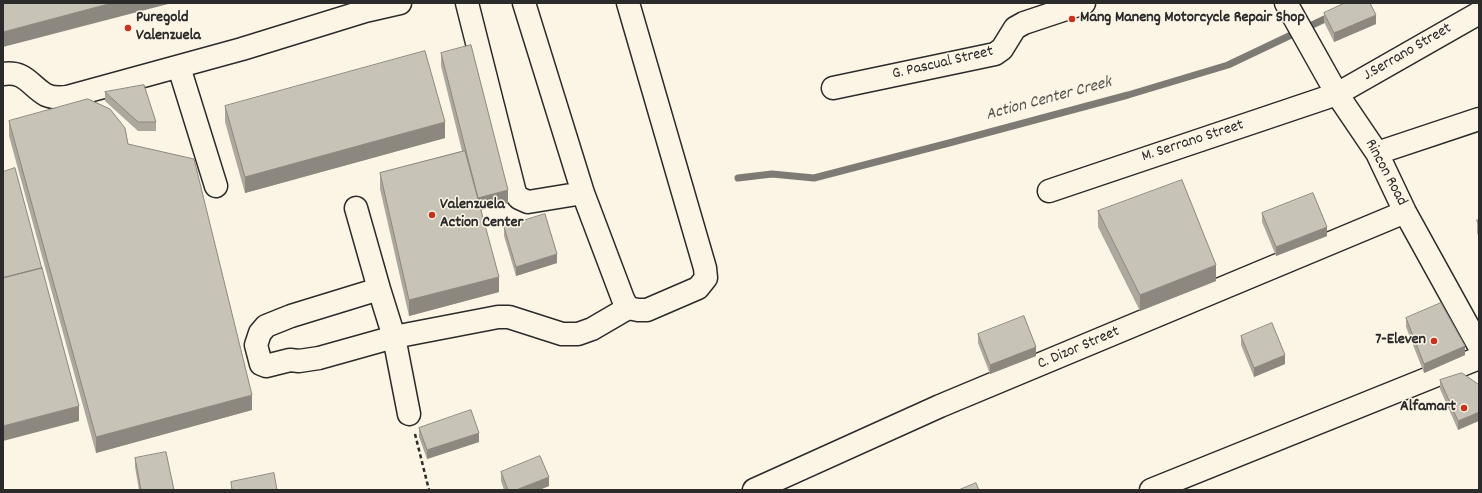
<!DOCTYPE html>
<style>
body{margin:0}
#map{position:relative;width:1482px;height:493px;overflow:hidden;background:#fcf5e5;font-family:Dekko,sans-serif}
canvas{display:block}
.frame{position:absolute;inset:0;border:4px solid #2b2b2b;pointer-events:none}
</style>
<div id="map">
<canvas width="1482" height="493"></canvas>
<div class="frame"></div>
</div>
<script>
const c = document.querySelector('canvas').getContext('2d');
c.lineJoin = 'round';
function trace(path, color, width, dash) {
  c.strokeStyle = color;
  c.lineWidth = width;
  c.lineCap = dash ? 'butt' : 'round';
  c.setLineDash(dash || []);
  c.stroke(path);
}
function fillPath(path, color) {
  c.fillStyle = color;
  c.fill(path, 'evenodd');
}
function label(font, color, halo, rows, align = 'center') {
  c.font = font + ' Dekko,sans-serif';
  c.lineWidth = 3;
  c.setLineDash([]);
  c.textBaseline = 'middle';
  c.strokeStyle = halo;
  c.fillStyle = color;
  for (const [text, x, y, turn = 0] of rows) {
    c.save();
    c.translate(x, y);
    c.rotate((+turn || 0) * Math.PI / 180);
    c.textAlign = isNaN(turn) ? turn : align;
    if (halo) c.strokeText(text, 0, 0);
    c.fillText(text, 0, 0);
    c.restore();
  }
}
trace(new Path2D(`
 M 738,178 L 772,174 L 814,178 L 949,143 L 1128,95 L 1228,65 L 1331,16`), '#7d7b74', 7);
const minor = new Path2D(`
 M 467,3 L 515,193 L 519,198 L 528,202 L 583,193
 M 524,3 L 583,193 L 623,299 L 628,308 L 638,310 L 647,310 L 698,288 L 706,278 L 705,268 L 628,3
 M 1286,3 L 1337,94 L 1377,153 L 1405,212 L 1479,346
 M 179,67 L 216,186
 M 3,74 C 26,71 29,85 46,95 C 53,98 60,98 67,97 L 242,49 L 365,11 L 400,3
 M 833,88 L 995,54 L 1002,49 L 1015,28 L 1024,23 L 1084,3
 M 1377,153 L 1479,119
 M 1049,191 L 1337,94 L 1479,13
 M 356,208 L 379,289 L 394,337 L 498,317 L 509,317 L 562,334 L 578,334 L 592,329 L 628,308
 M 379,289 L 291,316 L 266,326 L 260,333 L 256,345 L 261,364 L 266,366 L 290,360 L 299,361 L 319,358 L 394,337 L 409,414
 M 754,490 L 940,406 L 1405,212
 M 1151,490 L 1479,358`);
trace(minor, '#2b2b2b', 25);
trace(new Path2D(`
 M 415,434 L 429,490`), '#2b2b2b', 2.5, [4, 3]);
trace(minor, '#fcf5e5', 22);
fillPath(new Path2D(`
 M 1324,13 L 1376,24 L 1334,42 L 1324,22 Z
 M 441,53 L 508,203 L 481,210 L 499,292 L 409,316 L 380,189 L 380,173 L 462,151 L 441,66 Z
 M 105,92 L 156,122 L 156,131 L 138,131 L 105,101 Z
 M 225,106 L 445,138 L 245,193 L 225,122 Z
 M 9,121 L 128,144 L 252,410 L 96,453 L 9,136 Z
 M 1098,211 L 1216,281 L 1140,311 L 1098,227 Z
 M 1262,213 L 1327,236 L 1276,256 L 1262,222 Z
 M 1477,220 L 1479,220 L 1479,238 L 1477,233 Z
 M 504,227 L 557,263 L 516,276 L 504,236 Z
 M 1406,318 L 1465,355 L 1424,373 L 1406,327 Z
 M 978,334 L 1036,356 L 990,374 L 978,343 Z
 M 1241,336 L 1285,364 L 1254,377 L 1241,345 Z
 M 1440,380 L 1478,384 L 1458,430 L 1440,389 Z
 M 419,428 L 479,442 L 427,459 L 419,437 Z
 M 135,458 L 174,490 L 139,490 L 135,467 Z
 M 501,472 L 549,486 L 539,490 L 504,490 L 501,481 Z`), '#aca89d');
fillPath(new Path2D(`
 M 112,3 L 172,3 L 3,47 L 3,32 Z
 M 1376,15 L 1376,24 L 1334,42 L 1334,33 Z
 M 445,122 L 445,138 L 245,193 L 245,177 Z
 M 508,190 L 508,203 L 478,211 L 478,198 Z
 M 1327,227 L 1327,236 L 1276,256 L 1276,247 Z
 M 557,254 L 557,263 L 516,276 L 516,267 Z
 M 1216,265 L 1216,281 L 1140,311 L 1140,295 Z
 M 499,277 L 499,292 L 409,316 L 409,300 Z
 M 1465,346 L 1465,355 L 1424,373 L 1424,364 Z
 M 1036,347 L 1036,356 L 990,374 L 990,365 Z
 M 1285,355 L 1285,364 L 1254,377 L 1254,368 Z
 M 252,395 L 252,410 L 96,453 L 96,437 Z
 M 79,406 L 79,421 L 3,441 L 3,426 Z
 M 1479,412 L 1479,421 L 1458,430 L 1458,421 Z
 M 479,433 L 479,442 L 427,459 L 427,450 Z
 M 549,477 L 549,486 L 539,490 L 516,490 Z`), '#8c8880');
const building = new Path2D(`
 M 3,3 L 112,3 L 3,32 Z
 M 1345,3 L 1370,3 L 1376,15 L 1334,33 L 1324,13 Z
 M 471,45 L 508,190 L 478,198 L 441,53 Z
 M 425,51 L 445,122 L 245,177 L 225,106 Z
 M 144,85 L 156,122 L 138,122 L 105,92 Z
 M 88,99 L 110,109 L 125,128 L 128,144 L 194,159 L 252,395 L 96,437 L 9,121 Z
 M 465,151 L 499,277 L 409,300 L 380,173 Z
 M 15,168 L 42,269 L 42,268 L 3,278 L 3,172 Z
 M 1182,180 L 1216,265 L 1140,295 L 1098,211 Z
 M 1313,193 L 1327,227 L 1276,247 L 1262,213 Z
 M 545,214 L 557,254 L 516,267 L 504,227 Z
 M 1477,220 L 1479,220 L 1479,226 Z
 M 42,268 L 79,406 L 3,426 L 3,278 Z
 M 1441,303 L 1465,346 L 1424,364 L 1406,318 Z
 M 1024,316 L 1036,347 L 990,365 L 978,334 Z
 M 1272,323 L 1285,355 L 1254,368 L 1241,336 Z
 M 1462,373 L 1478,384 L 1479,385 L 1479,412 L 1458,421 L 1440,380 Z
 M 471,410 L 479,433 L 427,450 L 419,428 Z
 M 166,452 L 174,490 L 141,490 L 135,458 Z
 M 540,456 L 549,477 L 516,490 L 508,490 L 501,472 Z
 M 274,473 L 277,490 L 232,490 L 231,482 Z
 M 976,483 L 979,490 L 959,490 Z`);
fillPath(building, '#c8c3b7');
trace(building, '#8c8880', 1);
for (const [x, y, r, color] of [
 [1072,19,4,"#c8321e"],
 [128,28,4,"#c8321e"],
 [432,215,4,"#c8321e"],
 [1434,341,4,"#c8321e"],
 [1464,408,4,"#c8321e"]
]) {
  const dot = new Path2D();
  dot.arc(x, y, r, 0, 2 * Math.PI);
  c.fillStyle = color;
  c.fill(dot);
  trace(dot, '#fcf5e5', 1.5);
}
label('bold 16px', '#2b2b2b', '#fcf5e5', [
 ["Puregold",136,19],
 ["Valenzuela",136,37],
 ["Mang Maneng Motorcycle Repair Shop",1080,19],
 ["Valenzuela",440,206],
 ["Action Center",440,224],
 ["7-Eleven",1426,341,"right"],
 ["Alfamart",1456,408,"right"]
], 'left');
label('16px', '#2b2b2b', '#fcf5e5', [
 ["J.Serrano Street",1408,53,-30],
 ["G. Pascual Street",943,64,-13],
 ["M. Serrano Street",1193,142,-18],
 ["Rincon Road",1385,173,62],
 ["C. Dizor Street",1079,349,-23]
]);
label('italic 17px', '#545350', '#fcf5e5', [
 ["Action Center Creek",1049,100,-15]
]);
</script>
